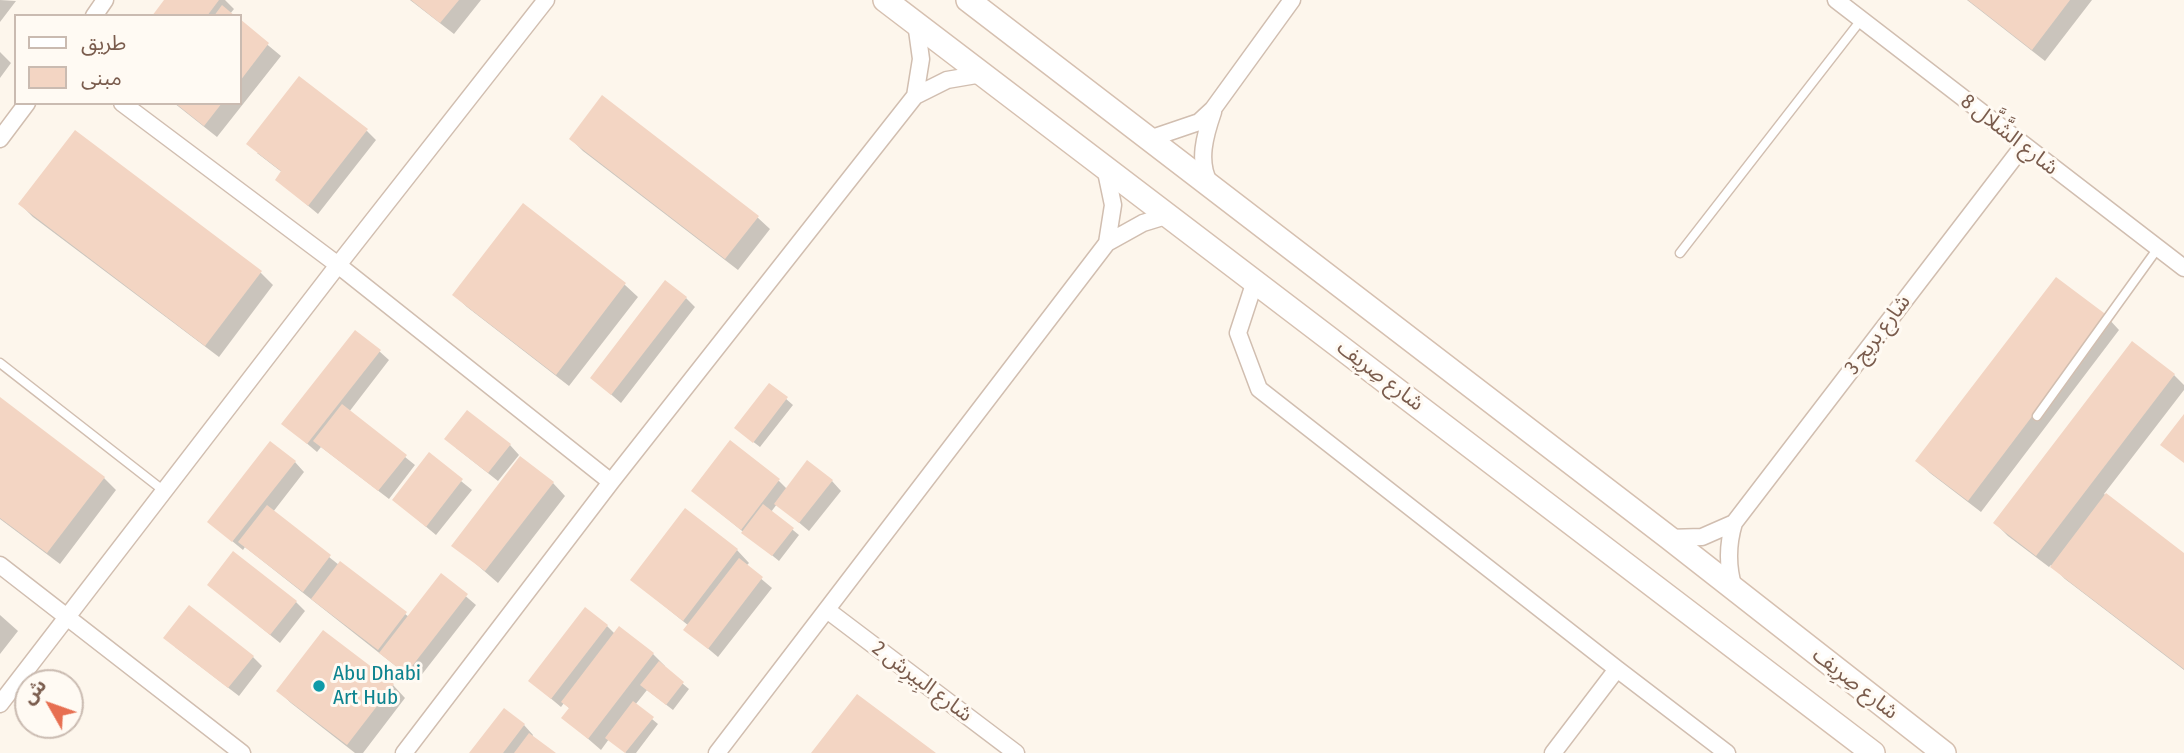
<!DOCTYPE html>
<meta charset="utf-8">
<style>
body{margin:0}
#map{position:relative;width:2184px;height:753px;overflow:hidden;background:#fdf6ec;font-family:"Fira Sans Condensed","Noto Sans Arabic",sans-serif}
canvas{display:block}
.legend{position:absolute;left:14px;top:14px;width:228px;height:91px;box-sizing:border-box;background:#fffaf3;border:2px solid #cabbb1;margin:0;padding:9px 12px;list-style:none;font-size:21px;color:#7a5c4d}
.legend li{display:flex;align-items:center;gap:14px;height:35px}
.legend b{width:35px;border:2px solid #cabbb1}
.north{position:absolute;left:14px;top:669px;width:70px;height:70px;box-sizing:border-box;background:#fffaf3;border:2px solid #cabbb1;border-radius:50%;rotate:310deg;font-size:19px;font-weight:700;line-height:28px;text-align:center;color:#7a5c4d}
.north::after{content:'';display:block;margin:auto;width:24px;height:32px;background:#e76f51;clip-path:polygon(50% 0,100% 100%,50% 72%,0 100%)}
</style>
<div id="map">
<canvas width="2184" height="753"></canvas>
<ul class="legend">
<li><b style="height:9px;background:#fff"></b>طريق</li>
<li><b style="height:19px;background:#f3d5c3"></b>مبنى</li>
</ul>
<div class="north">ش</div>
</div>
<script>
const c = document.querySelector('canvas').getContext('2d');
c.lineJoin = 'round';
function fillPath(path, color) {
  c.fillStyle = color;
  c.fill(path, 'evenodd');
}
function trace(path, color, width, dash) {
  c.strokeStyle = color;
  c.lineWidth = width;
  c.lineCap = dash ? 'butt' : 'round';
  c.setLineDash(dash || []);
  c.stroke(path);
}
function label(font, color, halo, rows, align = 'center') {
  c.font = font + ' "Fira Sans Condensed","Noto Sans Arabic",sans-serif';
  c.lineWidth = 6;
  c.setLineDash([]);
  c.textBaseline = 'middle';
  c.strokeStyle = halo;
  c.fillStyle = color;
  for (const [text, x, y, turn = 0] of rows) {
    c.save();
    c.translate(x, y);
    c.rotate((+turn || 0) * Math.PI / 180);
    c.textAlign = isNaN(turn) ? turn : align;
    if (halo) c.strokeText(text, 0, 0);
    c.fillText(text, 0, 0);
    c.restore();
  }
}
fillPath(new Path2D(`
 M 0,0 L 16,1 L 0,22 Z
 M 166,0 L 225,0 L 234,9 L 230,14 L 232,16 L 155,16 Z
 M 410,0 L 481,0 L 454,34 Z
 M 1967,0 L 2092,0 L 2045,61 Z
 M 240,22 L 281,56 L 217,137 L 174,103 L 240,103 Z
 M 0,52 L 11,63 L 0,78 Z
 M 367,131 L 376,140 L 318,214 L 277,180 L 283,173 L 257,153 Z
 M 75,132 L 261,273 L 273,285 L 219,357 L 33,217 L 20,204 Z
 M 571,139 L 757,217 L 770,229 L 738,270 L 583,151 Z
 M 523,205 L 625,285 L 638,297 L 569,386 L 467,307 L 454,295 Z
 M 686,298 L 695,307 L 621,403 L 592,378 Z
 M 2107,317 L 2119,330 L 1981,512 L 1930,473 L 1918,461 Z
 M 379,351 L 389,360 L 349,412 L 415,465 L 389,499 L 321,447 L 317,452 L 284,424 Z
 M 2174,375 L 2184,385 L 2184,390 L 2104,494 L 2184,555 L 2184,670 L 2065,579 L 2051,565 L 2049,567 L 2008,536 L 1995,523 Z
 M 770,385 L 793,405 L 760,447 L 743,434 Z
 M 0,400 L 104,478 L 116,490 L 60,564 L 0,519 Z
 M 510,445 L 519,455 L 498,481 L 456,448 Z
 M 429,455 L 472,490 L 436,535 L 394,500 Z
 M 295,462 L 304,472 L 273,512 L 339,565 L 340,564 L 409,617 L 441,575 L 476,605 L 416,682 L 245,547 L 243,550 L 209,522 Z
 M 779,481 L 787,489 L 832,481 L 841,491 L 809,531 L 777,504 L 771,512 L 799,535 L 779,561 L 693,491 Z
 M 553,483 L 565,496 L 498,583 L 454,545 Z
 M 737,550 L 749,563 L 746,566 L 772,588 L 718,657 L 686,630 L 689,626 L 632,580 Z
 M 209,585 L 296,602 L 305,611 L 280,643 Z
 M 0,615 L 18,631 L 0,654 Z
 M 607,626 L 615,634 L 653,654 L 665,666 L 664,668 L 689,689 L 673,710 L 647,690 L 635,705 L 658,724 L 636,753 L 626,753 L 609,739 L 601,750 L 564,718 L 570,709 L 564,703 L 561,707 L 530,681 Z
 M 175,647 L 253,657 L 262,666 L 239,696 Z
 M 393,685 L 405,698 L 363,753 L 355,753 L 291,703 L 278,691 Z
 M 524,725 L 533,735 L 532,737 L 553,753 L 471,753 Z`), '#0003');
fillPath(new Path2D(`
 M 164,0 L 219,0 L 207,16 L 152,16 Z
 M 411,0 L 459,0 L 440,23 Z
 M 1968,0 L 2070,0 L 2032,50 Z
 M 222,5 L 235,16 L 214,16 Z
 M 240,19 L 269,43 L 240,81 Z
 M 299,76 L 368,129 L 308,206 L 275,180 L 281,171 L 246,144 Z
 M 602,95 L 759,216 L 725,259 L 569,139 Z
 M 175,103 L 222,103 L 204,126 Z
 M 75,130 L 262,271 L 205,346 L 18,204 Z
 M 523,203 L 626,283 L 556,375 L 452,295 Z
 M 2056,277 L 2108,316 L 1968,501 L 1915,461 Z
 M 665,280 L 687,297 L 611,395 L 590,378 Z
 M 355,330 L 381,350 L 307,444 L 281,424 Z
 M 2132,341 L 2175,374 L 2036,556 L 1993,523 Z
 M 769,383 L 788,397 L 753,443 L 734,428 Z
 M 0,397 L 105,477 L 47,553 L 0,518 Z
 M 342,404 L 407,455 L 378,491 L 313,441 Z
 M 467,410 L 511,444 L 488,473 L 444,439 Z
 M 2184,414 L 2184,463 L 2160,445 Z
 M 730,440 L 780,479 L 741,530 L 691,491 Z
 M 270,441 L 296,461 L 232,542 L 207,522 Z
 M 429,452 L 463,479 L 426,527 L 392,500 Z
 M 520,456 L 554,482 L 485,571 L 451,546 Z
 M 807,460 L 833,480 L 799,523 L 774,504 Z
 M 2106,493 L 2184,553 L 2184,669 L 2050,567 Z
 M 763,504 L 794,528 L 772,556 L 741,533 Z
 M 267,505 L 331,555 L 303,592 L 238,542 Z
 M 685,508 L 738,549 L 683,621 L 630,580 Z
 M 233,551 L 297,601 L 270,635 L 207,585 Z
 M 739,558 L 763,577 L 708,649 L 683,630 Z
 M 340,561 L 407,612 L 378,650 L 311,599 Z
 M 441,573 L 468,594 L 406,674 L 379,653 Z
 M 189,605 L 254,656 L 228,688 L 163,638 Z
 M 585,607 L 608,625 L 551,699 L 528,681 Z
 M 619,626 L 654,653 L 588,739 L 561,718 L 569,708 L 561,702 Z
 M 323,630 L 394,684 L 347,745 L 276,691 Z
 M 659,661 L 684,682 L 666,705 L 640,685 Z
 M 857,694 L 936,753 L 811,753 Z
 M 633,701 L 654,717 L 625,753 L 605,738 Z
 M 504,708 L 525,724 L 503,753 L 469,753 Z
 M 529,733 L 556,753 L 514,753 Z`), '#f3d5c3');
const service = new Path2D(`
 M 1680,253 L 1861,20
 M 0,363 L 164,491
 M 2037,416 L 2158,248`);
const minor = new Path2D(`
 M 1836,0 L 2184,268
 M 94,16 L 105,0
 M 915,96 L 921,59 L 916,23
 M 122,103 L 338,265 L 611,482
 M 0,139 L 27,103
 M 1149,139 L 1199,122 L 1213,109 L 1292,0
 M 1105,167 L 1113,205 L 1107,243
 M 1210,184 C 1197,162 1205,135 1213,112
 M 1255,281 L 1238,333 L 1259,389 L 1617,669 L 1727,753
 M 1734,523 C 1727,546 1727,566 1734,589
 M 1668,538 L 1702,537 L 1734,523 L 2023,146
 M 0,565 L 242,753
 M 827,610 L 1016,753
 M 0,704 L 338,265 L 546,0
 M 404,753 L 611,482 L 915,96 L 947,80 L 982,74
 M 717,753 L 1107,243 L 1143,223 L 1169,215
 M 1553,753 L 1617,669`);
const secondary = new Path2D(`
 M 885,0 L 1873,753
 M 968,0 L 1668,537 L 1944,753`);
trace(service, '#d1beb0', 11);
trace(minor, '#d1beb0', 19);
trace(secondary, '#d6c0b0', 26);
trace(service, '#fff', 8);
trace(minor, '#fff', 16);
trace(secondary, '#fff', 23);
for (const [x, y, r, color] of [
 [319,686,7,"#0f9aa8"]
]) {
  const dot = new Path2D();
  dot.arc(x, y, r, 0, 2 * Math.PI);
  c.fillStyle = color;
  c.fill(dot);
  trace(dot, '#fffaf3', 2.5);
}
label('21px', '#7a5c4d', '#fffaf3', [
 ["شارع الشَّلَّال 8",2009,135,38],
 ["شارع بريج 3",1878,335,-53],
 ["شارع صِرِيف",1380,376,37],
 ["شارع البِيرِش 2",922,682,37],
 ["شارع صِرِيف",1855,684,38]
]);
label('21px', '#0d838f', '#fffaf3', [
 ["Abu Dhabi",333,674],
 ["Art Hub",333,698]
], 'left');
</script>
